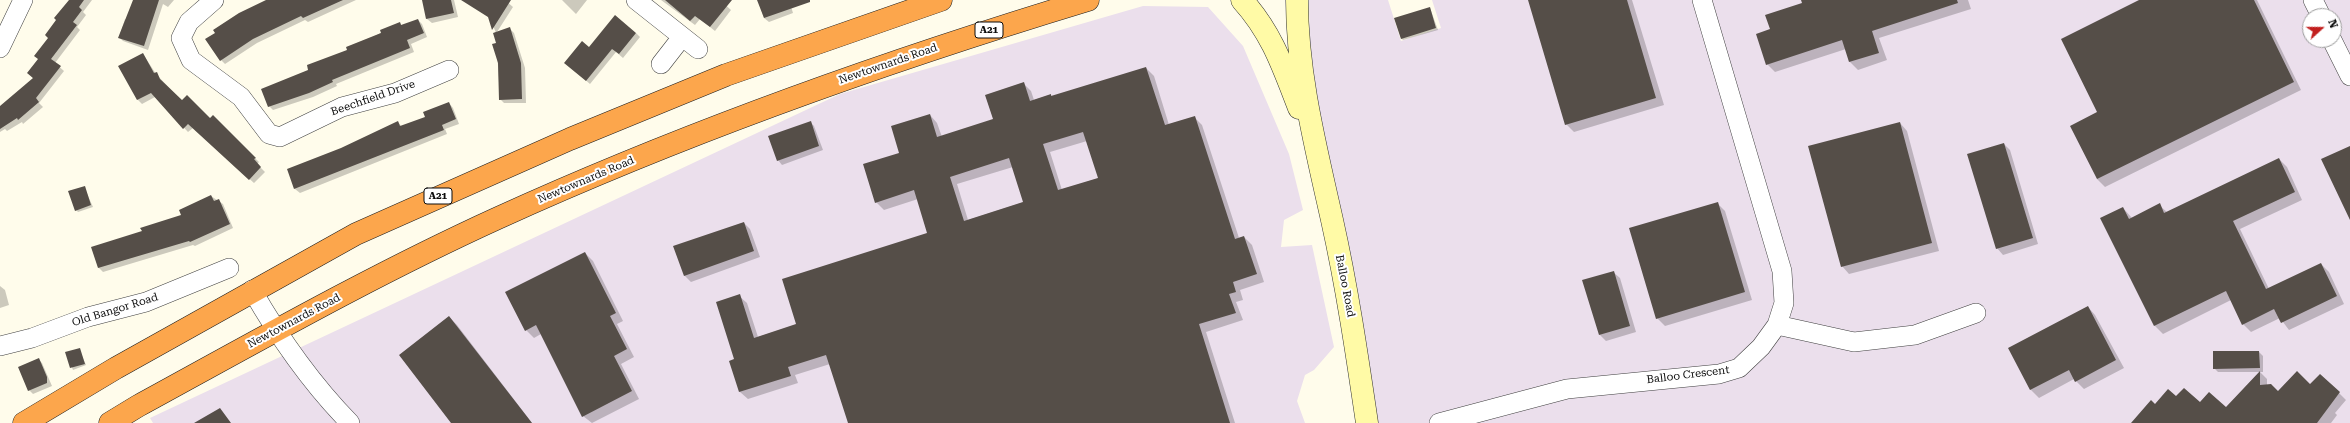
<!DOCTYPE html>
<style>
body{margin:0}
#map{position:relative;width:2350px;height:423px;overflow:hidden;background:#fffceb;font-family:"Roboto Serif",serif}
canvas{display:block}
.north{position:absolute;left:2302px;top:8px;width:40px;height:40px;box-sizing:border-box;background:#fff;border:1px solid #9e9e9e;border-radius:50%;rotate:69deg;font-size:11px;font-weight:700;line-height:16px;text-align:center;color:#0c0c0c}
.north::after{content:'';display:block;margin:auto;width:14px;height:18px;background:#c21f1e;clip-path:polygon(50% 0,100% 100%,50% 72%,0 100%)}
</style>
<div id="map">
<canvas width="2350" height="423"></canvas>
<div class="north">N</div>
</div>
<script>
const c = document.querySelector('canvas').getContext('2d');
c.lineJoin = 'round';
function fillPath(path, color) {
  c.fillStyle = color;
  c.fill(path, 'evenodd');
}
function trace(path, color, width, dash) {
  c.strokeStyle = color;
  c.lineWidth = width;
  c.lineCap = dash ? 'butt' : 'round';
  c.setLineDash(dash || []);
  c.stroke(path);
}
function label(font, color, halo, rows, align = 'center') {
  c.font = font + ' "Roboto Serif",serif';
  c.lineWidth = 4;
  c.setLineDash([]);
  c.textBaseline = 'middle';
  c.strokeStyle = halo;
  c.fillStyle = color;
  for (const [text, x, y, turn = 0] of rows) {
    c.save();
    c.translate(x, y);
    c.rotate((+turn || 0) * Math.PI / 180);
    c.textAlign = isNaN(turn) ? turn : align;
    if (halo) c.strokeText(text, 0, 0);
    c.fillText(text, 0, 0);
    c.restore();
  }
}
fillPath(new Path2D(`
 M 1309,0 L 1388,0 L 1401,41 L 1441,28 L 1432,0 L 2350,0 L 2350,423 L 1378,423 L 1328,175 L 1310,68 ZM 2310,16 L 2334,16 L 2334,40 L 2310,40 Z
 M 1143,6 L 1208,7 L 1243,46 L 1289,154 L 1303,210 L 1284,220 L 1281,247 L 1312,245 L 1334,347 L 1314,370 L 1305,375 L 1297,401 L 1305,423 L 153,423 L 150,418 L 840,94 Z`), '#ebdfec');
fillPath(new Path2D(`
 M 70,0 L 92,0 L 83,12 L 86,15 L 77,27 L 80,30 L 55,63 L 64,71 L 39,103 L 43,107 L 23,124 L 22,122 L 7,131 L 5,129 L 0,132 L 0,107 L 34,79 L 28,73 L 39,59 Z
 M 137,0 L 174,0 L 168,7 L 163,4 L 148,50 L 123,41 L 119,37 L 125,19 L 128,20 Z
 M 268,0 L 356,0 L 308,22 L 305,20 L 257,43 L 225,64 L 221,60 Z
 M 423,0 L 454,0 L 458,17 L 432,23 L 427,19 Z
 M 474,0 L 505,0 L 513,7 L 497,32 L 510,29 L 514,33 L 525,68 L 526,103 L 504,103 L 500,99 L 496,33 L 490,18 L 471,5 Z
 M 562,0 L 587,0 L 576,14 Z
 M 661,0 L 720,0 L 731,10 L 715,31 L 700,19 L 695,25 Z
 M 758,0 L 789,0 L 793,13 L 769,22 L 764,18 Z
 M 1529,0 L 1632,0 L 1664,105 L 1574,132 L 1566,124 Z
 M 1802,0 L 1968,0 L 1971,9 L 1879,38 L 1887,60 L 1858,70 L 1850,62 L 1846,49 L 1775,72 L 1767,64 L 1771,30 L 1803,4 Z
 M 2141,0 L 2257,0 L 2301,90 L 2105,187 L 2097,179 Z
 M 1430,8 L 1438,30 L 1403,40 L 1401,38 Z
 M 418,20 L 422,24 L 427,37 L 411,44 L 414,52 L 336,84 L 337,86 L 313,97 L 273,110 L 269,106 L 309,70 L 400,23 L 402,26 Z
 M 636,33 L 640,37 L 623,58 L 616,52 L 590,84 L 570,67 L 589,49 Z
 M 143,54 L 156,74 L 182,101 L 210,120 L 213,117 L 259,162 L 257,164 L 265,172 L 254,183 L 193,128 L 188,132 L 155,97 L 142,104 L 138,100 L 120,67 Z
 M 1146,68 L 1154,76 L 1169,125 L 1194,117 L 1202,125 L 1239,238 L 1244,237 L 1252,245 L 1264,282 L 1240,290 L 1243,300 L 1236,302 L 1243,320 L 1206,332 L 1235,423 L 849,423 L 830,364 L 795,375 L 798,383 L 748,399 L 740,392 L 739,296 L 747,303 L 758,337 L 798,325 L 928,233 L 918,199 L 884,210 L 876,202 L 901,153 L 930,115 L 937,123 L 942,137 L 994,120 L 1024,84 L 1031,91 L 1034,100 L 1051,95 L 1053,97 ZM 1087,141 L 1099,178 L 1062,190 L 1050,152 ZM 1013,167 L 1024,202 L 968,220 L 957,184 Z
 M 449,103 L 453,108 L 459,124 L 445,129 L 447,134 L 300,193 L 295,189 L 288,170 L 341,149 L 398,122 L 402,127 L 427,117 Z
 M 810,122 L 814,126 L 823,150 L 782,165 L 778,160 Z
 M 1900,123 L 1907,131 L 1939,251 L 1849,274 L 1842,266 Z
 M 2004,144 L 2010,150 L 2038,244 L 2003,255 L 1997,248 Z
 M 2279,159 L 2287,167 L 2302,200 L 2240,229 L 2269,289 L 2321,264 L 2329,272 L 2344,304 L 2289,330 L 2280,318 L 2251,332 L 2243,324 L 2231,300 L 2163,334 L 2155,326 L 2102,218 L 2123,208 L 2132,218 L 2159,205 L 2168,213 Z
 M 84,187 L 93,207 L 78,212 L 76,210 Z
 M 211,196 L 223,204 L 233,228 L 195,246 L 193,245 L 103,272 L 99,268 L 93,248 L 143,232 L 182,216 Z
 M 1717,203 L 1725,211 L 1752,300 L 1665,326 L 1657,318 Z
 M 744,223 L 750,229 L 760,257 L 691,282 L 684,275 Z
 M 585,253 L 593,261 L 623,321 L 617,324 L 634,357 L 621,364 L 639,399 L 592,423 L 583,416 L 541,334 L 534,338 L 526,330 Z
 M 1613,272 L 1620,278 L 1636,332 L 1606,341 L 1600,335 Z
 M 0,286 L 5,290 L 9,305 L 0,308 Z
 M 2088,307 L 2095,315 L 2124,368 L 2084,389 L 2074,379 L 2039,398 L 2031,390 L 2010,348 Z
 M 449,317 L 457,325 L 532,423 L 452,423 Z
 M 79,349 L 86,365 L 73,370 L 66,353 Z
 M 2259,352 L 2263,356 L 2263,372 L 2218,372 L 2214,368 Z
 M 38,359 L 42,363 L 52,386 L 33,394 L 29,390 Z
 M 2260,372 L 2267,379 L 2267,385 L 2278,393 L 2310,385 L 2339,393 L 2346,400 L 2335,413 L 2337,415 L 2331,423 L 2132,423 L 2155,406 L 2177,398 L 2226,408 Z`), '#0003');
fillPath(new Path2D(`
 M 69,0 L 84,0 L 79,7 L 82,10 L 73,22 L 77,25 L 51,59 L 61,66 L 36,98 L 39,102 L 18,120 L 17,118 L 0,129 L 0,106 L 33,78 L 27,73 L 38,59 L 34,56 L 48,38 L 45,35 L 56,20 L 54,18 Z
 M 133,0 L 159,0 L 144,46 L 118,38 Z
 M 266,0 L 343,0 L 303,18 L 301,16 L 253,39 L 220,61 L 205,39 L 215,33 L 213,30 L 239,13 Z
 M 422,0 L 451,0 L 454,13 L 426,19 Z
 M 461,0 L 511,0 L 492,30 L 488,17 Z
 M 665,0 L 732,0 L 710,27 L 695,16 L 690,21 Z
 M 757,0 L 810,0 L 810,2 L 764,18 Z
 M 1528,0 L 1627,0 L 1656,98 L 1565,125 Z
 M 1801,0 L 1957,0 L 1958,3 L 1872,31 L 1879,53 L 1849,62 L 1842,40 L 1766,65 L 1756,34 L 1770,29 L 1765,15 L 1802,3 Z
 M 2139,0 L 2254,0 L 2294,82 L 2097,179 L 2070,126 L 2097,112 L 2061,39 Z
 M 1430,7 L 1436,28 L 1401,39 L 1394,18 Z
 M 615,15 L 636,33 L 619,54 L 612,49 L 586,81 L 564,63 L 582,41 L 589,47 Z
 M 418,19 L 424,33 L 407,40 L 410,48 L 332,80 L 333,82 L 309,93 L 268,107 L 261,89 L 308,70 L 307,65 L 347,50 L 346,47 L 381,33 L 380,30 L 400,22 L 401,25 Z
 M 510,27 L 521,63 L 522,99 L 499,100 L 498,63 L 492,44 L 496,43 L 493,33 Z
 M 143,53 L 154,73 L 157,72 L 160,79 L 182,100 L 187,95 L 210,118 L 213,115 L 256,158 L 254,159 L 261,167 L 249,180 L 188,124 L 183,129 L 151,93 L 137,100 L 118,66 Z
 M 1146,67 L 1165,125 L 1195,116 L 1235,239 L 1244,236 L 1257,274 L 1233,282 L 1236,292 L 1229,294 L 1236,313 L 1199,324 L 1230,423 L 848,423 L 826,355 L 788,367 L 791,376 L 739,392 L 729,361 L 734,359 L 716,302 L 740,294 L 754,338 L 796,324 L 782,279 L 927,233 L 914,190 L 875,203 L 863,164 L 899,153 L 891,126 L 930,114 L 937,137 L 993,119 L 985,95 L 1024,82 L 1030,101 L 1051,94 L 1051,96 ZM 1083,132 L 1098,178 L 1058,190 L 1043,144 ZM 1009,158 L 1023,202 L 964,221 L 950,177 Z
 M 449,102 L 456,119 L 442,125 L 444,130 L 294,189 L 287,169 L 341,148 L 398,121 L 400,126 L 425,117 L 423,112 Z
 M 811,121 L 819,146 L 777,161 L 768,136 Z
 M 1900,122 L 1932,243 L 1841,267 L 1808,146 Z
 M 2004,143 L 2033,238 L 1996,249 L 1967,154 Z
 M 2350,146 L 2350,220 L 2321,159 Z
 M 2279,158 L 2295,192 L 2233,221 L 2266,289 L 2321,263 L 2337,296 L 2281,323 L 2274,309 L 2242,325 L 2226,291 L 2154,326 L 2100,218 L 2123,207 L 2129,219 L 2160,203 L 2164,213 Z
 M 85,186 L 91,205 L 75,211 L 68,191 Z
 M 211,195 L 214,201 L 219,199 L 230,224 L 190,242 L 189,241 L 98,268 L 91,247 L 142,231 L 140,228 L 181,215 L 179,210 Z
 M 1718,202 L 1745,292 L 1656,319 L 1629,228 Z
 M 744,222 L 754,251 L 684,276 L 673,246 Z
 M 585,252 L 616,313 L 610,316 L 627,349 L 614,356 L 632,391 L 582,417 L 536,325 L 525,331 L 505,292 Z
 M 1614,271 L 1630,326 L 1599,335 L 1582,280 Z
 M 2088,306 L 2116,360 L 2075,382 L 2069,370 L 2030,390 L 2008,348 Z
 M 449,316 L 532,423 L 451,423 L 399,355 Z
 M 80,348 L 85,364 L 70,368 L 65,352 Z
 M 2213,351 L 2259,351 L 2260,368 L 2213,369 Z
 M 39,358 L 47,377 L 47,383 L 28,391 L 18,367 Z
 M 2260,371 L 2260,385 L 2271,384 L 2278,391 L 2297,371 L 2310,384 L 2320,374 L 2340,392 L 2317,423 L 2131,423 L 2151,400 L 2155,404 L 2168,389 L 2176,396 L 2184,388 L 2200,402 L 2209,392 L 2226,407 Z
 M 220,408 L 231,423 L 194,423 Z`), '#554e48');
const street = new Path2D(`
 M 214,0 L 189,22 L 181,38 L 191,60 L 241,97 L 269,134 L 280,137 L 342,107 L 395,93 L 449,70
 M 636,0 L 698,49
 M 2313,0 L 2321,16
 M 2332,40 L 2350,76
 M 0,48 L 23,0
 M 661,64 L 682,37
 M 252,290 C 280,339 310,382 350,423
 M 1777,325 L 1854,342 L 1915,335 L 1976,313
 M 0,346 L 32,338 L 88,317 L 146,302 L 229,268
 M 1439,423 L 1567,389 L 1719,374 L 1739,368 L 1761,347 L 1777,325 L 1784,303 L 1782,271 L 1702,0`);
const secondary = new Path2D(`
 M 1242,0 C 1272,33 1283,67 1299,108
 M 1297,0 C 1297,75 1316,148 1332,220 C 1347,287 1357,355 1367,423`);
const highway = new Path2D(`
 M 24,423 L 116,368 L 356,234 L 570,139 L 726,75 L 941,0
 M 110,423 L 138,406 C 257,341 375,274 498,218 C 689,131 887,61 1088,0`);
trace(street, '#3f3f3f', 20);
trace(secondary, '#2e2e2e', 23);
trace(highway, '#1d1d1d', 23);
trace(street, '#fff', 19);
trace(secondary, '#fffaa6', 22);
trace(highway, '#fca64c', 22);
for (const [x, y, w] of [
 [989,30,28],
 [438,196,28]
]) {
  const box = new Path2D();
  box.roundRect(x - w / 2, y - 8, w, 16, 3);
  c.fillStyle = '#fff';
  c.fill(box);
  trace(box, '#0c0c0c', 1);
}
label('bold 10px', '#0c0c0c', null, [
 ["A21",989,30],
 ["A21",438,196]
]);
label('11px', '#0c0c0c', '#fff', [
 ["Newtownards Road",888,64,-19],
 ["Beechfield Drive",373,98,-19],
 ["Newtownards Road",586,180,-23],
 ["Balloo Road",1345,286,79],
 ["Old Bangor Road",115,310,-17],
 ["Newtownards Road",294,321,-28],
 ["Balloo Crescent",1688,375,-7]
]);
</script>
